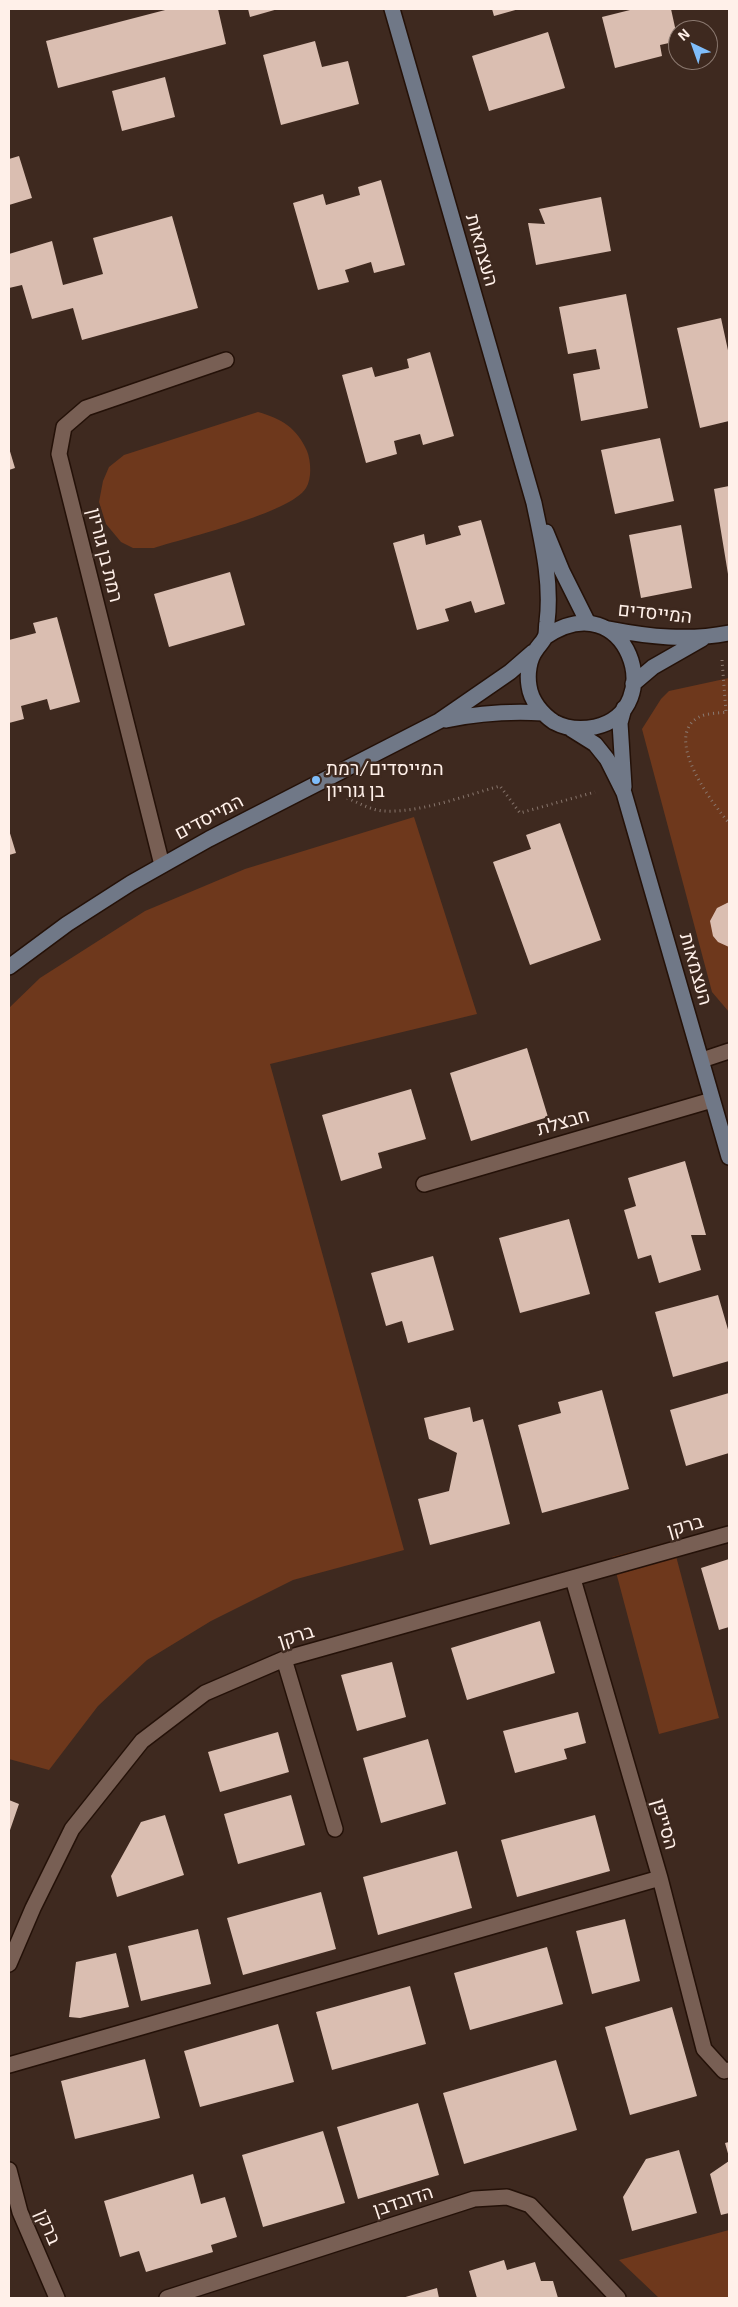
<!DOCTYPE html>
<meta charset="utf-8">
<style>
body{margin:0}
#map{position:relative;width:738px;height:2307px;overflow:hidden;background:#3e291f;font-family:"Exo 2",sans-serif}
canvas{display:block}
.frame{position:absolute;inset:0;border:10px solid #fff0e9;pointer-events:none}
.north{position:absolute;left:668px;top:20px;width:50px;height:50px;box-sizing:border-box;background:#3e291f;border:1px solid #8b7970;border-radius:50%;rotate:318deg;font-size:14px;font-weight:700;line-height:20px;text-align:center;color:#fff0e9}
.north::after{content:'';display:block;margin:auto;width:18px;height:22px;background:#7fbdfa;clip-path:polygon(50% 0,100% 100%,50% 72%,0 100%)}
</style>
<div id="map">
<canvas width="738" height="2307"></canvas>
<div class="frame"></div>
<div class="north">N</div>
</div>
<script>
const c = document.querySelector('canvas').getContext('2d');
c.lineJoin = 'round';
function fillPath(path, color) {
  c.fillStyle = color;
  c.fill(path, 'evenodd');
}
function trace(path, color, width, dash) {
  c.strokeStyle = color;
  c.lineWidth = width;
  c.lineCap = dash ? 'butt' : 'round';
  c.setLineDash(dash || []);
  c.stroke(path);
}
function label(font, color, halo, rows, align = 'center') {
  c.font = font + ' "Exo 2",Heebo,sans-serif';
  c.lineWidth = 5;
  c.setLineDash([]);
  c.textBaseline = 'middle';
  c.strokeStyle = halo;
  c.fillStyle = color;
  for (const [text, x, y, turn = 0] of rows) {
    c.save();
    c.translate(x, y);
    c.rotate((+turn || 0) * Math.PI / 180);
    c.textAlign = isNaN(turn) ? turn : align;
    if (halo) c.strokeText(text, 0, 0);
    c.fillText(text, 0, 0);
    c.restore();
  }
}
fillPath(new Path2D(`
 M 258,412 C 282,419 297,428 307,451 C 311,461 312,479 306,488 C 291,513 184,538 154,548 L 133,548 L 121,542 L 106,524 L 99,502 L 103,481 L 109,467 L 124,455 Z
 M 729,678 L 729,1012 L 712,992 L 642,729 L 661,699 L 669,691 Z
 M 414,817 L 477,1014 L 270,1064 L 404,1550 L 293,1580 L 211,1621 L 147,1660 L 98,1706 L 49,1770 L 9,1759 L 9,1008 L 40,978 L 145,911 L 245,869 Z
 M 672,1541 L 719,1718 L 659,1734 L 612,1557 Z
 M 729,2230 L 729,2298 L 659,2298 L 619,2260 Z`), '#6e381c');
fillPath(new Path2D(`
 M 169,9 L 218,9 L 226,44 L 58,88 L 46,41 Z
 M 248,9 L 278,9 L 250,17 Z
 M 492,9 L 519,9 L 494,16 Z
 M 634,9 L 671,9 L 678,41 L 660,45 L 662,56 L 615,68 L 602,17 Z
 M 548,32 L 565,88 L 489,111 L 472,56 Z
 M 315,41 L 322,67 L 348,61 L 359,104 L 281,125 L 263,55 Z
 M 165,77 L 175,117 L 122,131 L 112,91 Z
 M 19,156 L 32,198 L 9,205 L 9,159 Z
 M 381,180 L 405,265 L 374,273 L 371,262 L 345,270 L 349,282 L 318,290 L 293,203 L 323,194 L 326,205 L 360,195 L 358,187 Z
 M 601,197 L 611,251 L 536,265 L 528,223 L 545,224 L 539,209 Z
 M 172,216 L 198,308 L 82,340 L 73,308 L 32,319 L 22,285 L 9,288 L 9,254 L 52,241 L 63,285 L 103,274 L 93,238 Z
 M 626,294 L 648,408 L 581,421 L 573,374 L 600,369 L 596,349 L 568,354 L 559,307 Z
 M 721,318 L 729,355 L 729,421 L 700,428 L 677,328 Z
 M 430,352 L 454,436 L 423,445 L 420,434 L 394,441 L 397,454 L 366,463 L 342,375 L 372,367 L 375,377 L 409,368 L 407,359 Z
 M 660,438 L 674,501 L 615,514 L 601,450 Z
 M 9,448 L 15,468 L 9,470 Z
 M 729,486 L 729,574 L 728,574 L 714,489 Z
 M 481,520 L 505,604 L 475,613 L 471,601 L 445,609 L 449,621 L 417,630 L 393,543 L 424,534 L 426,545 L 461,535 L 458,526 Z
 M 681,525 L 692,588 L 641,598 L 629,535 Z
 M 230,572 L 245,625 L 169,647 L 154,594 Z
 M 57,617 L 80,702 L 50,710 L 47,699 L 21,706 L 24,719 L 9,723 L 9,640 L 36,633 L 33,623 Z
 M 560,823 L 601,940 L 530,965 L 493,862 L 531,849 L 526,835 Z
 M 9,830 L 16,853 L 9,855 Z
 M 729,902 L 729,947 L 718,942 L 713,936 L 710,921 L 717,908 Z
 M 527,1048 L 548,1117 L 471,1141 L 450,1073 Z
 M 411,1089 L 426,1139 L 378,1153 L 382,1168 L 341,1181 L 322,1115 Z
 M 685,1161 L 706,1235 L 691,1235 L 701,1270 L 659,1283 L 651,1255 L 638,1259 L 624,1210 L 636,1206 L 628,1178 Z
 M 569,1219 L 590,1294 L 520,1313 L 499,1238 Z
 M 433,1256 L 454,1330 L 408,1343 L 402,1321 L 386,1326 L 371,1273 Z
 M 718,1295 L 729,1333 L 729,1361 L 673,1377 L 655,1312 Z
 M 602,1390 L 629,1489 L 542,1513 L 518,1425 L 561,1413 L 558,1402 Z
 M 729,1393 L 729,1453 L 686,1466 L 670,1410 Z
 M 470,1407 L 473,1422 L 483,1419 L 510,1524 L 430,1545 L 418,1499 L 449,1491 L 457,1453 L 429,1439 L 424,1418 Z
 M 729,1559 L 729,1627 L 719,1630 L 701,1568 Z
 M 540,1621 L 555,1673 L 467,1700 L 451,1648 Z
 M 392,1662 L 406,1717 L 357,1731 L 341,1675 Z
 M 578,1712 L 586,1743 L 564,1749 L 567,1759 L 515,1773 L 503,1731 Z
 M 278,1732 L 289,1772 L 220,1792 L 208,1752 Z
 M 428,1739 L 446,1804 L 381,1823 L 363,1758 Z
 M 291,1795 L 305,1845 L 238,1864 L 224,1814 Z
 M 9,1800 L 19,1804 L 9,1833 Z
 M 165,1815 L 184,1875 L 117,1897 L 111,1876 L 141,1822 Z
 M 595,1815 L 610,1871 L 517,1897 L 501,1840 Z
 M 457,1851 L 472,1908 L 378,1935 L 363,1877 Z
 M 321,1892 L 336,1949 L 243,1975 L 227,1918 Z
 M 625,1919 L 640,1981 L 592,1994 L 576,1931 Z
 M 198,1929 L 211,1984 L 141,2001 L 128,1946 Z
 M 547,1947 L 563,2004 L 470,2030 L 454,1973 Z
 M 116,1953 L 129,2007 L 80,2018 L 69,2017 L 76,1962 Z
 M 410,1986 L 426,2044 L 332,2070 L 316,2012 Z
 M 672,2007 L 697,2096 L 630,2115 L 605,2027 Z
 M 278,2024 L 294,2082 L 200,2107 L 184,2051 Z
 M 145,2059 L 160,2118 L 75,2139 L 61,2081 Z
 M 556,2060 L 577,2130 L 464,2164 L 443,2093 Z
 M 418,2103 L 439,2175 L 358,2199 L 337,2127 Z
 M 323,2131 L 345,2203 L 263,2227 L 242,2155 Z
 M 729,2142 L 729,2157 L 725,2143 Z
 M 679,2150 L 697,2213 L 632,2231 L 623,2197 L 646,2159 Z
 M 729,2161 L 729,2213 L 721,2215 L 710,2174 Z
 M 193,2174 L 201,2204 L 225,2197 L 237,2237 L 211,2245 L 213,2252 L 146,2272 L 139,2251 L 120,2257 L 104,2201 Z
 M 504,2260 L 507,2270 L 535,2262 L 541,2281 L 553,2281 L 558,2298 L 477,2298 L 469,2271 Z
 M 437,2288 L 439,2298 L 402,2298 Z`), '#dabeb1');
const street = new Path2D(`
 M 162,865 L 59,454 L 64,427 L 86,408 L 226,360
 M 702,1060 L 729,1051
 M 424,1184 L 712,1100
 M 573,1579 L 660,1878 L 704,2049 L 724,2071 L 729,2070
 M 284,1659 L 335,1829
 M 9,1964 L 33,1908 L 72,1829 L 142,1741 L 205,1693 L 284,1659 L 729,1534
 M 9,2065 L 660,1878
 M 9,2170 L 20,2212 L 57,2298
 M 167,2298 L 474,2199 L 507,2197 L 530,2205 L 618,2298`);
const secondary = new Path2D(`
 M 392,9 L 534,503 C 542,542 552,582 547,622 C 546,627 547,633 545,637 C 543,642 538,646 536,650 C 529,659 527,674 529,686 C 531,701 542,714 554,722 C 567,729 581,730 595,727 C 670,710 627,581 545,637
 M 546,532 L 562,571 L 588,623
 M 609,629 C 650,637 688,641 729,633
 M 633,684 L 653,667 L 702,639
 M 446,720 C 479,713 509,711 543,713
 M 571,729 L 595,744 L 607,759 L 624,793 L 729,1157
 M 624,787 L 620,723 L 624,708
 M 9,967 L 67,924 L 131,883 L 209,839 L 439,721 L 510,672 L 533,652`);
trace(street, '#241108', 18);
trace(secondary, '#241108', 18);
trace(new Path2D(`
 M 722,660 L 726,712
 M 729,712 C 721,713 706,713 699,717 C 662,737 712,803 729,823
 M 347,798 C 359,803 371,810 383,811 C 420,813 464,796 500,786 L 520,813 L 595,792`), '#89776e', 3, [1, 4]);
trace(street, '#785f54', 15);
trace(secondary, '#707887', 15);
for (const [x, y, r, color] of [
 [316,780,5,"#7fbdfa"]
]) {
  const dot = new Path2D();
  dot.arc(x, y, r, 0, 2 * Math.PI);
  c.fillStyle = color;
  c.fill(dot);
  trace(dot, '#3e291f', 2);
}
label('19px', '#fff0e9', '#3e291f', [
 ["העצמאות",482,250,74],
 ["רמת בן גוריון",105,555,76],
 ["המייסדים",655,613,6],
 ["המייסדים",209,817,-28],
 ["העצמאות",696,969,74],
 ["חבצלת",563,1122,-16],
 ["ברקן",685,1526,-16],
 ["ברקן",296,1636,-17],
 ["הסייפן",665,1824,74],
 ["הדובדבן",403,2201,-18],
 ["ברקן",48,2227,67]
]);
label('19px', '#fff0e9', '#3e291f', [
 ["המייסדים/רמת",326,769],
 ["בן גוריון",326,791]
], 'left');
</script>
